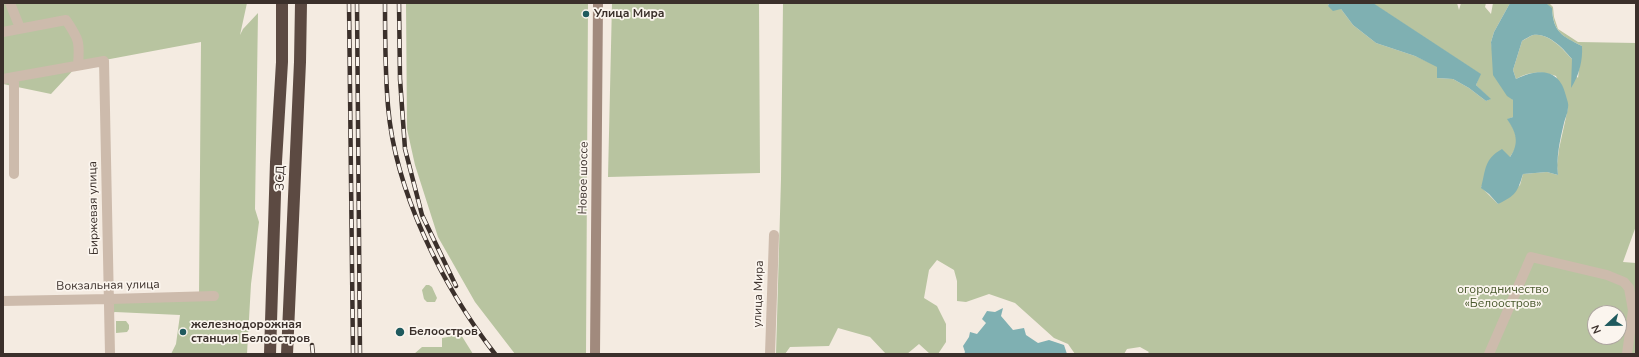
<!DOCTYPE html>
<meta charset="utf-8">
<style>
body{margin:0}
#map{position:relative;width:1639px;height:357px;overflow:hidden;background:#f4ebe1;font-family:"Nunito Sans",sans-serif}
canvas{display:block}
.frame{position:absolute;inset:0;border:4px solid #3b302b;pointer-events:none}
.north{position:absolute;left:1587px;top:305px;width:40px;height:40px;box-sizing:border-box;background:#fbf5ee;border:1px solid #aea6a0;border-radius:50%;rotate:248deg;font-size:11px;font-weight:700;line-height:16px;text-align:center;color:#3b302b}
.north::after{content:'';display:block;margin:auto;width:14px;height:18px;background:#1f5a5e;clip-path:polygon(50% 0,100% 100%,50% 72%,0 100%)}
</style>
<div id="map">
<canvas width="1639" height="357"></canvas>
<div class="frame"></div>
<div class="north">N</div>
</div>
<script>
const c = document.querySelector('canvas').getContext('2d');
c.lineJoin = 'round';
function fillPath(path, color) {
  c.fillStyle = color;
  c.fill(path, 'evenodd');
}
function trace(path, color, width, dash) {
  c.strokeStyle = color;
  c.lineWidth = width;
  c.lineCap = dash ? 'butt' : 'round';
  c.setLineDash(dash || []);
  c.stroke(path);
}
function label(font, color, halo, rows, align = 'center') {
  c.font = font + ' "Nunito Sans",sans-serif';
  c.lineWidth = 3.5;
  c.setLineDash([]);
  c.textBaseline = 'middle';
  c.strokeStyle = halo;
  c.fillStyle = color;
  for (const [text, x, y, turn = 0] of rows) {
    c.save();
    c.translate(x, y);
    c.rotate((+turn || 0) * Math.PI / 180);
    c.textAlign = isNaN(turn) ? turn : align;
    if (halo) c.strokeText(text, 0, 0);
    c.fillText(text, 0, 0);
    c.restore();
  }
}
fillPath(new Path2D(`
 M 3,3 L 247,3 L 240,35 L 243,29 L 258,13 L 255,209 L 259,222 L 251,284 L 247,354 L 171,354 L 176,344 L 180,315 L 115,312 L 110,314 L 110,301 L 199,296 L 201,42 L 78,65 L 51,94 L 3,84 Z
 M 406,3 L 588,3 L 586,354 L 515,354 L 475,302 L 438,237 L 415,165 L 407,129 Z
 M 612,3 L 759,3 L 760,173 L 608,177 Z
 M 783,3 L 1329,3 L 1328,6 L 1341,9 L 1353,25 L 1376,43 L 1415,56 L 1437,66 L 1437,78 L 1453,79 L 1469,88 L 1486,101 L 1490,99 L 1476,85 L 1480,74 L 1372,3 L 1457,3 L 1459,10 L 1461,3 L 1486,3 L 1485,7 L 1491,14 L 1493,3 L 1510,3 L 1494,32 L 1491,42 L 1493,54 L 1513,100 L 1513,117 L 1508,119 C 1512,126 1517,134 1517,143 C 1515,156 1491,177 1481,187 L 1498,204 L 1520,185 L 1523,174 L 1547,172 L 1558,175 L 1557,165 L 1559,149 L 1568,108 L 1556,76 C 1542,71 1530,71 1516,79 L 1513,70 L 1522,41 C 1526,39 1530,36 1533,35 C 1548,32 1563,49 1572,59 L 1572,71 L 1578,78 L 1582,46 C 1562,36 1554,33 1552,9 L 1546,3 L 1549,3 L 1553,7 L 1554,17 L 1558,29 L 1578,42 L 1636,43 L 1636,226 L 1623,262 L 1636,263 L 1636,354 L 1147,354 L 1149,352 L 1140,347 L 1127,349 L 1124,354 L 1075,354 L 1068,344 L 1054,338 L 1015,303 L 989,294 L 966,302 L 957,301 L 957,281 L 954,270 L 937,260 L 929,270 L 924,298 L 937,306 L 946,324 L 946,342 L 938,354 L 930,354 L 919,344 L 907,354 L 886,354 L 870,337 L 838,328 L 829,346 L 790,347 L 785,354 L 776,354 L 781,179 ZM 1595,313 L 1619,313 L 1619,337 L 1595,337 Z
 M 426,285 L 429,285 L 432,287 L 437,298 L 435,302 L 427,302 L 424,299 L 422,290 Z
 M 116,321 L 126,321 L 129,325 L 129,329 L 127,332 L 116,333 Z
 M 458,330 L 473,354 L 414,354 L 422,347 L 442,347 L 442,338 L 448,337 L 448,331 Z`), '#b8c4a0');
fillPath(new Path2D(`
 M 1329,3 L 1373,3 L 1481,74 L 1476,85 L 1491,99 L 1486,101 L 1469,88 L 1453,79 L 1437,78 L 1437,67 L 1415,56 L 1376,43 L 1353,25 L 1341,9 L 1333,11 L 1328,6 Z
 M 1510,3 L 1546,3 L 1552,8 C 1553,32 1562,36 1582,46 C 1583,60 1579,76 1571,88 L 1572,59 C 1564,49 1548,32 1533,35 C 1530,36 1525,39 1522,41 L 1513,70 L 1516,79 C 1538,68 1560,68 1566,96 C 1567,100 1569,104 1568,108 C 1568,113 1565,118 1564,123 C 1560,140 1556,157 1558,175 L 1547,172 L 1523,174 C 1517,193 1516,195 1498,204 L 1489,194 L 1481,188 C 1486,169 1484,159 1502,149 L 1510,157 C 1520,143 1516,132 1507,119 L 1513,117 L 1513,100 L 1507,96 L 1493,75 L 1491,42 L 1494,32 Z
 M 1003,308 L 1001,316 L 1013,330 L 1024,328 L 1026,335 L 1038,343 L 1049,340 L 1064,345 L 1067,354 L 964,354 L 965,352 L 963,346 L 969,337 L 970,332 L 977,334 L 986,323 L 982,319 L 987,311 L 995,312 Z`), '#7fb0b2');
trace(new Path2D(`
 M 10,3 L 20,28
 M 3,32 L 66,20 C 79,39 80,42 78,65
 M 14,77 L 14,174
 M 3,79 L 104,61 L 110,354
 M 3,301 L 110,299 L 214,296
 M 770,354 L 774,235
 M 1489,354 L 1531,257 L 1607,275 L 1624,282 L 1629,288 L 1633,310 L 1627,354`), '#cdbbac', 10);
trace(new Path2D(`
 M 595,354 L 598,3`), '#a18a7d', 10);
trace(new Path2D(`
 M 270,354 L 276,162 L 282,62 L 282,3
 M 287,354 L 300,62 L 301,3`), '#5c4a42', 12);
const rail = new Path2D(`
 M 349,3 L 353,354
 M 357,3 L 360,354
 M 385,3 C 385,37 385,72 388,106 C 395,192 443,287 495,354
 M 399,3 L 400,79 L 405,149 L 422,215 L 456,286
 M 312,345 L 313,354`);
trace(rail, '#3b302b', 4.5);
trace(rail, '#fbf5ee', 3, [9]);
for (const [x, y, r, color] of [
 [586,14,4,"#1f5a5e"],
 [183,332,4,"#1f5a5e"],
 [400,332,5,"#1f5a5e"]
]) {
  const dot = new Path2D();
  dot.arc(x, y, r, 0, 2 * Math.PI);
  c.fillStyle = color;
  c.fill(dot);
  trace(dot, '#fbf5ee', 1.5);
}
label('bold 12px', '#3b302b', '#fbf5ee', [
 ["Улица Мира",594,14],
 ["железнодорожная",191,325],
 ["станция Белоостров",191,339],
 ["Белоостров",409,332]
], 'left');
label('12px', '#3b302b', '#fbf5ee', [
 ["ЗСД",281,178,-88],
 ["Новое шоссе",584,178,-89],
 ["Биржевая улица",94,208,-91],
 ["Вокзальная улица",108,286,-1],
 ["улица Мира",759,294,-88]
]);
label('12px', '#4a5a2e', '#fbf5ee', [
 ["огородничество",1503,290],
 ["«Белоостров»",1503,304]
]);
</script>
